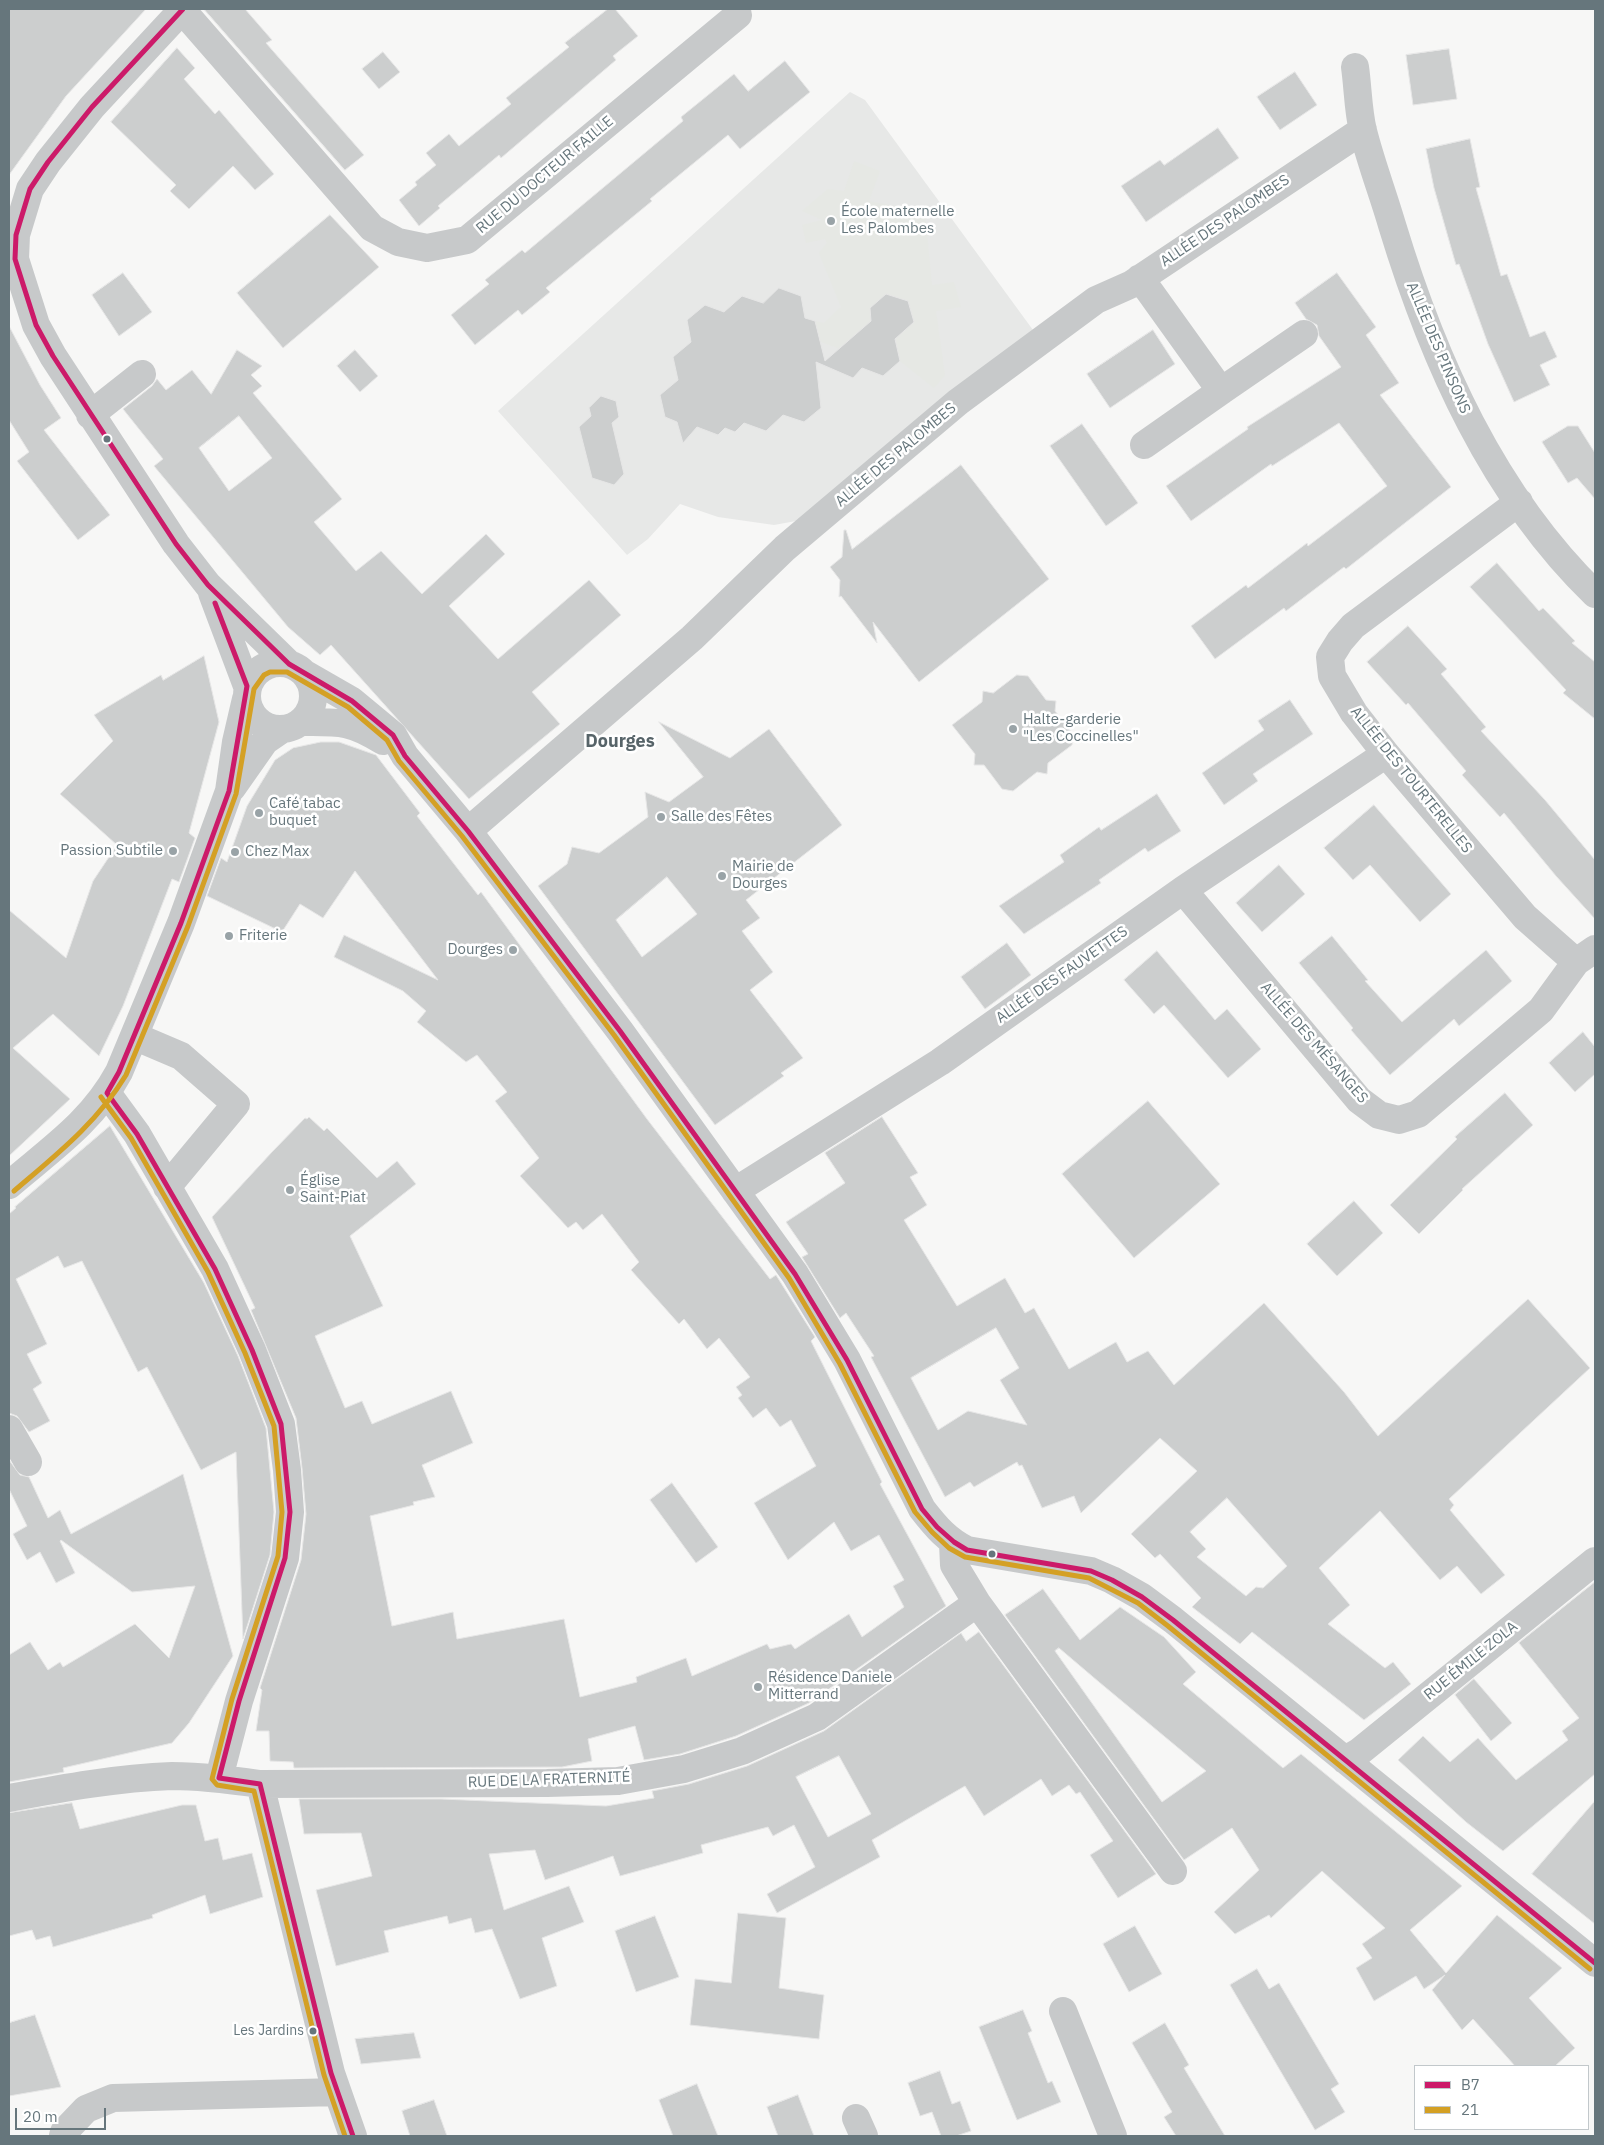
<!DOCTYPE html>
<meta charset="utf-8">
<style>
body{margin:0}
#map{position:relative;width:1604px;height:2145px;overflow:hidden;background:#f7f7f6;font-family:"IBM Plex Sans",sans-serif}
canvas{display:block}
.frame{position:absolute;inset:0;border:10px solid #66767c;pointer-events:none}
.legend{position:absolute;left:1414px;top:2065px;width:175px;height:65px;box-sizing:border-box;background:#fff;border:1px solid #c2c8cb;margin:0;padding:6px 9px;list-style:none;font-size:15px;color:#66767c}
.legend li{display:flex;align-items:center;gap:10px;height:25px}
.legend b{width:25px;border:1px solid #c2c8cb}
.scale{position:absolute;left:15px;top:2108px;width:91px;height:22px;box-sizing:border-box;border:2px solid #66767c;border-top:0;padding-left:6px;font-size:15px;line-height:18px;white-space:nowrap;color:#66767c;-webkit-text-stroke:4px #fff;paint-order:stroke}
</style>
<div id="map">
<canvas width="1604" height="2145"></canvas>
<div class="frame"></div>
<ul class="legend">
<li><b style="height:6px;background:#cc1a69"></b>B7</li>
<li><b style="height:6px;background:#d4a024"></b>21</li>
</ul>
<div class="scale">20 m</div>
</div>
<script>
const c = document.querySelector('canvas').getContext('2d');
c.lineJoin = 'round';
function fillPath(path, color) {
  c.fillStyle = color;
  c.fill(path, 'evenodd');
}
function trace(path, color, width, dash) {
  c.strokeStyle = color;
  c.lineWidth = width;
  c.lineCap = dash ? 'butt' : 'round';
  c.setLineDash(dash || []);
  c.stroke(path);
}
function label(font, color, halo, rows, align = 'center') {
  c.font = font + ' "IBM Plex Sans",sans-serif';
  c.lineWidth = 5;
  c.setLineDash([]);
  c.textBaseline = 'middle';
  c.strokeStyle = halo;
  c.fillStyle = color;
  for (const [text, x, y, turn = 0] of rows) {
    c.save();
    c.translate(x, y);
    c.rotate((+turn || 0) * Math.PI / 180);
    c.textAlign = isNaN(turn) ? turn : align;
    if (halo) c.strokeText(text, 0, 0);
    c.fillText(text, 0, 0);
    c.restore();
  }
}
fillPath(new Path2D(`
 M 850,92 L 865,100 L 1041,341 L 796,521 L 774,525 L 718,517 L 680,504 L 648,539 L 627,555 L 498,411 Z`), '#e7e8e7');
fillPath(new Path2D(`
 M 854,161 L 880,171 L 869,201 L 925,212 L 932,285 L 954,282 L 961,307 L 936,311 L 945,375 L 934,388 L 900,361 L 895,339 L 913,322 L 908,301 L 886,294 L 870,308 L 871,321 L 840,349 L 821,342 L 815,321 L 824,323 L 841,307 L 819,253 L 827,243 L 825,239 L 806,243 L 802,225 L 822,220 L 802,211 L 828,189 L 844,191 Z`), '#e6e8e4');
const building = new Path2D(`
 M 9,9 L 146,9 L 66,96 L 9,175 Z
 M 204,9 L 245,9 L 272,40 L 266,43 L 364,155 L 345,170 Z
 M 608,9 L 615,9 L 638,36 L 613,56 L 616,60 L 501,158 L 499,155 L 438,206 L 440,208 L 419,226 L 399,200 L 417,185 L 415,182 L 436,165 L 426,153 L 449,134 L 459,146 L 511,104 L 506,98 L 569,47 L 565,43 Z
 M 177,48 L 195,68 L 184,79 L 215,114 L 219,110 L 274,174 L 255,190 L 233,166 L 189,209 L 170,191 L 176,185 L 111,122 Z
 M 1449,49 L 1457,99 L 1413,105 L 1406,55 Z
 M 383,52 L 400,72 L 379,89 L 362,69 Z
 M 785,61 L 810,92 L 740,149 L 728,135 L 650,199 L 652,201 L 546,288 L 550,292 L 522,315 L 518,310 L 475,345 L 451,315 L 489,284 L 485,280 L 522,250 L 525,253 L 683,121 L 681,117 L 734,74 L 748,91 Z
 M 1295,72 L 1317,105 L 1280,130 L 1257,97 Z
 M 1218,128 L 1239,158 L 1146,222 L 1121,186 L 1160,160 L 1164,165 Z
 M 1470,139 L 1480,187 L 1476,188 L 1501,276 L 1507,274 L 1530,337 L 1545,331 L 1557,357 L 1540,365 L 1550,385 L 1514,402 L 1488,344 L 1459,264 L 1456,265 L 1434,188 L 1426,149 Z
 M 330,215 L 379,267 L 283,348 L 237,293 Z
 M 123,273 L 152,312 L 119,336 L 92,295 Z
 M 1337,273 L 1376,327 L 1366,335 L 1399,383 L 1380,395 L 1451,487 L 1346,569 L 1344,567 L 1286,611 L 1284,608 L 1215,659 L 1191,626 L 1246,585 L 1248,588 L 1307,543 L 1308,546 L 1387,486 L 1339,423 L 1272,466 L 1271,464 L 1191,521 L 1166,486 L 1248,429 L 1247,427 L 1341,367 L 1319,336 L 1317,325 L 1306,319 L 1295,303 Z
 M 779,288 L 801,296 L 805,318 L 815,321 L 825,361 L 871,321 L 870,308 L 886,294 L 908,301 L 914,322 L 895,339 L 900,361 L 883,376 L 862,368 L 853,378 L 816,362 L 821,408 L 804,422 L 783,415 L 766,431 L 744,423 L 735,432 L 725,428 L 718,435 L 697,427 L 683,443 L 677,422 L 665,417 L 660,395 L 678,380 L 673,357 L 691,342 L 687,320 L 705,305 L 724,312 L 742,296 L 763,303 Z
 M 9,326 L 40,385 L 61,418 L 44,430 L 110,515 L 78,540 L 17,461 L 29,452 L 9,420 Z
 M 1153,330 L 1175,364 L 1110,408 L 1087,374 Z
 M 237,350 L 262,366 L 251,375 L 262,386 L 253,393 L 342,499 L 314,522 L 356,571 L 381,551 L 422,594 L 486,534 L 505,554 L 449,606 L 498,659 L 589,580 L 621,615 L 532,692 L 560,724 L 469,799 L 331,645 L 320,655 L 288,627 L 154,466 L 163,459 L 123,409 L 152,386 L 157,379 L 166,390 L 192,370 L 211,394 ZM 239,416 L 272,458 L 229,491 L 199,448 Z
 M 355,350 L 378,376 L 360,392 L 337,366 Z
 M 601,396 L 616,401 L 619,417 L 612,423 L 624,474 L 614,485 L 592,478 L 579,427 L 591,416 L 589,408 Z
 M 1082,424 L 1138,503 L 1106,526 L 1050,446 Z
 M 1568,426 L 1578,426 L 1595,453 L 1595,499 L 1577,478 L 1568,483 L 1542,442 Z
 M 961,465 L 1049,579 L 919,682 L 873,622 L 877,643 L 841,596 L 839,597 L 840,580 L 830,567 L 842,557 L 844,530 L 846,530 L 852,549 Z
 M 1497,563 L 1539,611 L 1543,608 L 1575,641 L 1572,643 L 1595,662 L 1595,719 L 1563,693 L 1566,690 L 1470,587 Z
 M 1408,626 L 1447,669 L 1441,674 L 1486,727 L 1481,731 L 1545,800 L 1595,860 L 1595,919 L 1556,876 L 1504,813 L 1500,817 L 1462,775 L 1466,771 L 1408,703 L 1406,705 L 1367,662 Z
 M 204,656 L 219,722 L 189,833 L 195,838 L 179,882 L 172,879 L 123,1006 L 99,1056 L 53,1014 L 13,1048 L 70,1099 L 9,1156 L 9,910 L 66,958 L 93,881 L 117,845 L 60,794 L 113,741 L 94,715 L 161,675 L 163,680 Z
 M 1017,675 L 1028,676 L 1046,700 L 1056,701 L 1055,711 L 1073,734 L 1072,745 L 1048,763 L 1047,774 L 1037,772 L 1013,791 L 1002,789 L 984,765 L 974,765 L 975,754 L 952,725 L 982,702 L 983,691 L 993,693 Z
 M 1290,700 L 1313,734 L 1253,774 L 1258,781 L 1224,805 L 1202,773 L 1264,730 L 1258,721 Z
 M 659,722 L 730,758 L 769,729 L 842,825 L 746,900 L 760,918 L 742,931 L 773,972 L 750,990 L 803,1058 L 781,1073 L 784,1076 L 715,1125 L 538,886 L 567,864 L 572,847 L 599,853 L 648,817 L 645,792 L 669,802 L 703,777 ZM 667,877 L 697,914 L 642,957 L 616,920 Z
 M 321,742 L 339,742 L 376,755 L 420,813 L 417,816 L 478,895 L 481,892 L 647,1119 L 770,1279 L 776,1275 L 815,1337 L 811,1341 L 882,1482 L 880,1484 L 946,1606 L 809,1703 L 736,1736 L 680,1754 L 644,1760 L 635,1726 L 588,1739 L 592,1761 L 562,1767 L 294,1768 L 293,1762 L 270,1761 L 269,1731 L 256,1731 L 262,1690 L 260,1688 L 301,1560 L 306,1514 L 302,1468 L 296,1418 L 251,1310 L 255,1308 L 212,1217 L 272,1152 L 305,1118 L 307,1119 L 309,1117 L 324,1131 L 327,1128 L 377,1178 L 397,1161 L 416,1184 L 350,1236 L 383,1306 L 315,1336 L 345,1408 L 362,1401 L 372,1424 L 451,1391 L 473,1443 L 422,1465 L 435,1497 L 413,1502 L 414,1505 L 370,1516 L 392,1626 L 453,1612 L 457,1639 L 564,1619 L 580,1697 L 637,1682 L 636,1677 L 686,1658 L 692,1676 L 767,1644 L 770,1649 L 791,1644 L 795,1649 L 849,1614 L 862,1637 L 904,1607 L 893,1586 L 904,1580 L 879,1535 L 851,1551 L 834,1522 L 788,1560 L 754,1503 L 816,1466 L 791,1420 L 780,1427 L 766,1408 L 753,1418 L 738,1398 L 742,1395 L 736,1387 L 750,1377 L 719,1338 L 707,1349 L 684,1319 L 679,1324 L 631,1270 L 639,1262 L 602,1214 L 583,1230 L 576,1222 L 568,1228 L 520,1176 L 539,1158 L 495,1101 L 507,1092 L 477,1055 L 466,1062 L 417,1022 L 426,1011 L 403,991 L 334,957 L 344,935 L 438,980 L 355,871 L 323,918 L 300,904 L 282,932 L 207,896 L 221,858 L 227,862 L 247,806 L 275,760 L 293,748 Z
 M 1157,794 L 1181,831 L 1148,852 L 1145,848 L 1099,880 L 1101,883 L 1024,934 L 999,906 L 1064,862 L 1060,855 L 1099,827 L 1101,830 Z
 M 1374,805 L 1451,894 L 1420,922 L 1370,865 L 1353,880 L 1324,848 Z
 M 1279,865 L 1305,894 L 1262,932 L 1236,903 Z
 M 1332,936 L 1368,980 L 1365,981 L 1402,1022 L 1486,950 L 1512,981 L 1459,1026 L 1454,1019 L 1390,1075 L 1351,1030 L 1353,1028 L 1299,963 Z
 M 1007,943 L 1031,975 L 985,1009 L 961,977 Z
 M 1157,951 L 1215,1020 L 1227,1009 L 1261,1049 L 1228,1078 L 1164,1005 L 1154,1014 L 1124,980 Z
 M 1583,1032 L 1595,1047 L 1595,1074 L 1575,1092 L 1549,1063 Z
 M 1505,1093 L 1533,1125 L 1462,1189 L 1463,1190 L 1419,1234 L 1390,1205 L 1457,1139 L 1455,1137 Z
 M 1148,1101 L 1220,1184 L 1134,1258 L 1062,1174 Z
 M 882,1117 L 918,1173 L 910,1177 L 927,1205 L 904,1220 L 957,1306 L 1005,1278 L 1025,1313 L 1034,1308 L 1069,1369 L 1116,1342 L 1127,1362 L 1148,1351 L 1174,1385 L 1264,1303 L 1344,1392 L 1378,1436 L 1528,1299 L 1590,1368 L 1449,1499 L 1454,1505 L 1450,1510 L 1505,1575 L 1481,1594 L 1457,1566 L 1440,1580 L 1380,1511 L 1319,1568 L 1350,1605 L 1328,1624 L 1385,1668 L 1393,1662 L 1411,1684 L 1364,1720 L 1252,1632 L 1240,1644 L 1192,1607 L 1201,1598 L 1160,1554 L 1155,1558 L 1131,1534 L 1197,1471 L 1160,1438 L 1081,1513 L 1074,1496 L 1042,1508 L 1022,1465 L 1019,1466 L 1017,1462 L 974,1487 L 970,1482 L 945,1497 L 871,1357 L 874,1356 L 846,1313 L 840,1318 L 802,1257 L 808,1254 L 786,1222 L 845,1183 L 825,1153 ZM 996,1328 L 1019,1368 L 1000,1380 L 1027,1425 L 968,1411 L 938,1430 L 911,1378 ZM 1227,1498 L 1287,1566 L 1263,1588 L 1256,1587 L 1246,1596 L 1197,1557 L 1206,1549 L 1190,1532 Z
 M 110,1126 L 204,1283 L 238,1356 L 266,1428 L 274,1512 L 270,1555 L 243,1639 L 236,1452 L 201,1470 L 147,1367 L 138,1372 L 82,1261 L 64,1268 L 58,1256 L 16,1279 L 47,1344 L 27,1354 L 42,1383 L 33,1389 L 50,1421 L 29,1432 L 17,1416 L 9,1413 L 9,1214 L 16,1208 L 15,1207 Z
 M 1354,1201 L 1383,1233 L 1337,1276 L 1307,1244 Z
 M 9,1460 L 20,1475 L 29,1477 L 48,1518 L 60,1510 L 71,1534 L 183,1474 L 233,1656 L 189,1723 L 172,1743 L 63,1768 L 64,1772 L 9,1782 L 9,1655 L 30,1642 L 48,1670 L 60,1662 L 63,1667 L 135,1624 L 169,1658 L 195,1586 L 132,1592 L 61,1540 L 60,1541 L 75,1573 L 56,1583 L 40,1552 L 27,1560 L 13,1534 L 27,1526 L 9,1489 Z
 M 672,1483 L 718,1547 L 696,1563 L 650,1500 Z
 M 1595,1582 L 1595,1774 L 1503,1851 L 1466,1822 L 1398,1760 L 1423,1736 L 1450,1762 L 1478,1738 L 1516,1780 L 1568,1740 L 1562,1731 L 1579,1718 L 1519,1643 Z
 M 1043,1589 L 1080,1640 L 1120,1607 L 1164,1637 L 1196,1672 L 1183,1684 L 1283,1768 L 1301,1754 L 1462,1886 L 1410,1930 L 1446,1973 L 1497,1915 L 1562,1968 L 1529,1998 L 1575,2048 L 1555,2066 L 1515,2066 L 1473,2019 L 1462,2030 L 1432,1990 L 1445,1975 L 1424,1989 L 1416,1976 L 1374,2001 L 1356,1968 L 1372,1958 L 1362,1944 L 1385,1928 L 1322,1871 L 1271,1918 L 1269,1915 L 1235,1934 L 1214,1912 L 1259,1870 L 1232,1828 L 1184,1860 L 1005,1615 ZM 1059,1648 L 1099,1682 L 1206,1771 L 1162,1802 L 1055,1651 Z
 M 979,1632 L 1156,1874 L 1118,1898 L 1090,1855 L 1113,1841 L 1080,1792 L 1076,1794 L 1069,1785 L 1052,1796 L 1041,1779 L 984,1816 L 965,1786 L 872,1840 L 880,1857 L 777,1913 L 767,1894 L 815,1867 L 794,1825 L 773,1836 L 768,1827 L 701,1845 L 703,1853 L 620,1876 L 613,1856 L 545,1880 L 535,1850 L 489,1854 L 504,1910 L 569,1886 L 584,1922 L 542,1938 L 557,1986 L 520,1999 L 492,1929 L 475,1933 L 471,1918 L 449,1924 L 447,1916 L 384,1931 L 389,1952 L 336,1966 L 316,1890 L 372,1876 L 361,1833 L 304,1834 L 299,1799 L 441,1799 L 606,1806 L 654,1798 L 652,1791 L 689,1784 L 747,1766 L 824,1731 L 961,1633 L 966,1641 ZM 839,1756 L 871,1814 L 828,1837 L 796,1777 Z
 M 1474,1679 L 1512,1723 L 1491,1741 L 1455,1695 Z
 M 1595,1801 L 1595,1924 L 1532,1874 Z
 M 72,1803 L 80,1829 L 182,1805 L 196,1805 L 205,1841 L 218,1838 L 223,1860 L 252,1853 L 263,1897 L 210,1914 L 205,1895 L 152,1915 L 153,1918 L 53,1947 L 50,1936 L 36,1940 L 32,1930 L 9,1936 L 9,1813 Z
 M 738,1913 L 786,1918 L 779,1988 L 824,1995 L 819,2039 L 690,2025 L 695,1979 L 731,1983 Z
 M 655,1916 L 679,1977 L 636,1992 L 615,1931 Z
 M 1135,1926 L 1162,1974 L 1129,1992 L 1103,1944 Z
 M 1257,1969 L 1269,1989 L 1279,1983 L 1339,2084 L 1331,2089 L 1345,2112 L 1315,2130 L 1230,1985 Z
 M 1023,2010 L 1032,2031 L 1028,2033 L 1048,2083 L 1052,2081 L 1061,2102 L 1017,2120 L 979,2027 Z
 M 35,2015 L 61,2087 L 9,2096 L 9,2023 Z
 M 1165,2023 L 1189,2065 L 1184,2068 L 1225,2136 L 1176,2136 L 1164,2117 L 1172,2112 L 1132,2043 Z
 M 414,2033 L 421,2058 L 361,2064 L 355,2039 Z
 M 940,2071 L 952,2104 L 960,2101 L 971,2131 L 956,2136 L 941,2136 L 932,2112 L 920,2116 L 908,2083 Z
 M 697,2084 L 718,2136 L 673,2136 L 659,2100 Z
 M 798,2095 L 814,2136 L 778,2136 L 767,2107 Z
 M 434,2100 L 447,2136 L 410,2136 L 402,2111 Z`);
fillPath(building, '#cccece');
trace(building, '#e6e6e6', 1);
trace(new Path2D(`
 M 183,9 L 92,107 L 48,162 L 30,189 L 16,235 L 15,259 L 36,325 L 53,356 L 176,544 L 208,585 L 289,664
 M 182,10 L 372,228 L 398,242 L 427,248 L 467,240 L 738,15
 M 1355,67 C 1358,88 1358,111 1363,131 C 1371,163 1383,194 1392,225 C 1433,360 1493,495 1595,594
 M 1140,278 L 1221,391 L 1144,445
 M 1221,391 L 1304,334
 M 90,415 L 142,374
 M 1519,502 L 1353,626 L 1340,641 L 1330,657 L 1332,676 L 1354,713 L 1386,754 L 1525,917 L 1576,962
 M 212,593 L 247,686
 M247 696a33 33 0 1 1 66 0a33 33 0 1 1-66 0Z
 M 305,674 L 352,701 L 393,735 L 405,756 L 468,831 L 620,1031 L 795,1274 L 847,1360 L 922,1509 C 936,1527 947,1540 967,1550 L 1091,1571 L 1112,1580 L 1142,1597 L 1173,1620 L 1595,1963
 M 301,722 C 338,722 350,720 383,741
 M 232,788 L 265,741 L 281,730
 M 468,831 L 692,638 L 785,548 L 958,402 L 1096,300 L 1132,284 L 1363,130
 M 1183,890 L 1359,1100 L 1379,1115 L 1399,1120 L 1418,1114 L 1541,1010 L 1576,962 L 1595,949
 M 134,1036 L 181,1056 L 236,1104 L 167,1187
 M 107,1093 L 137,1134 L 215,1269 L 252,1350 L 281,1424 L 287,1470 L 290,1512 L 285,1558 L 239,1701 L 219,1778
 M 9,1185 C 51,1149 92,1122 119,1072 L 181,923 L 229,791 L 236,742 L 246,699
 M 735,1191 L 940,1062 L 1183,890 L 1386,754
 M 9,1429 L 28,1462
 M 977,1603 L 1173,1871
 M 1345,1760 L 1359,1752 L 1595,1561
 M 260,1784 L 331,2073 L 353,2136
 M 9,1798 C 63,1788 117,1778 172,1776 C 202,1776 231,1780 260,1784 L 547,1783 L 618,1781 L 684,1769 L 742,1751 L 817,1717 L 977,1603 L 954,1565 L 953,1543
 M 1063,2011 L 1113,2136
 M 856,2118 L 864,2136
 M 63,2136 L 64,2132 L 86,2109 L 113,2098 L 337,2092`), '#c7c9ca', 28);
trace(new Path2D(`
 M 183,9 L 92,107 L 48,162 L 30,189 L 16,235 L 15,259 L 36,325 L 53,356 L 176,544 L 208,585 L 289,664 L 352,701 L 393,735 L 405,756 L 468,831 L 620,1031 L 795,1274 L 847,1360 L 922,1509 L 937,1527 L 954,1542 L 967,1550 L 1091,1571 L 1112,1580 L 1142,1597 L 1173,1620 L 1595,1963
 M 215,603 L 247,686 L 229,791 L 181,923 L 119,1072 L 107,1093 L 137,1134 L 215,1269 L 252,1350 L 281,1424 L 290,1512 L 285,1558 L 239,1701 L 219,1778 L 260,1784 L 331,2073 L 353,2136`), '#cc1a69', 5);
trace(new Path2D(`
 M 101,1097 L 131,1138 L 208,1272 L 245,1353 L 274,1426 L 282,1512 L 278,1556 L 232,1699 L 212,1779 L 217,1785 L 254,1791 L 324,2075 L 345,2136
 M 14,1191 C 56,1155 97,1123 126,1075 L 188,926 L 236,794 L 254,689 L 264,675 L 270,672 L 287,672 L 348,707 L 387,740 L 399,761 L 462,836 L 614,1035 L 789,1278 L 840,1364 L 915,1512 L 932,1532 L 949,1548 L 965,1557 L 1089,1578 L 1138,1603 L 1168,1626 L 1590,1969`), '#d4a024', 5);
for (const [x, y, r, color] of [
 [831,221,5,"#99a3a7"],
 [107,439,4.5,"#66767c"],
 [1013,729,5,"#99a3a7"],
 [259,813,5,"#99a3a7"],
 [661,817,5,"#99a3a7"],
 [173,851,5,"#99a3a7"],
 [235,852,5,"#99a3a7"],
 [722,876,5,"#99a3a7"],
 [229,936,5,"#99a3a7"],
 [513,950,5,"#99a3a7"],
 [290,1190,5,"#99a3a7"],
 [992,1554,4.5,"#66767c"],
 [758,1687,5,"#99a3a7"],
 [313,2031,4.5,"#66767c"]
]) {
  const dot = new Path2D();
  dot.arc(x, y, r, 0, 2 * Math.PI);
  c.fillStyle = color;
  c.fill(dot);
  trace(dot, '#fff', 2);
}
label('14px', '#66767c', '#fff', [
 ["Les Jardins",304,2031]
], 'right');
label('15px', '#66767c', '#fff', [
 ["RUE DU DOCTEUR FAILLE",545,175,-40],
 ["ALLÉE DES PALOMBES",1225,221,-34],
 ["ALLÉE DES PINSONS",1438,348,67],
 ["ALLÉE DES PALOMBES",896,455,-40],
 ["ALLÉE DES TOURTERELLES",1411,780,51],
 ["ALLÉE DES FAUVETTES",1062,975,-35],
 ["ALLÉE DES MÉSANGES",1314,1043,49],
 ["RUE ÉMILE ZOLA",1471,1661,-39],
 ["RUE DE LA FRATERNITÉ",549,1780,-2]
]);
label('15px', '#66767c', '#fff', [
 ["École maternelle",841,212],
 ["Les Palombes",841,229],
 ["Halte-garderie",1023,720],
 ["\"Les Coccinelles\"",1023,737],
 ["Café tabac",269,804],
 ["buquet",269,821],
 ["Salle des Fêtes",671,817],
 ["Passion Subtile",163,851,"right"],
 ["Chez Max",245,852],
 ["Mairie de",732,867],
 ["Dourges",732,884],
 ["Friterie",239,936],
 ["Dourges",503,950,"right"],
 ["Église",300,1181],
 ["Saint-Piat",300,1198],
 ["Résidence Daniele",768,1678],
 ["Mitterrand",768,1695]
], 'left');
label('bold 18px', '#576469', '#fff', [
 ["Dourges",620,742]
]);
</script>
